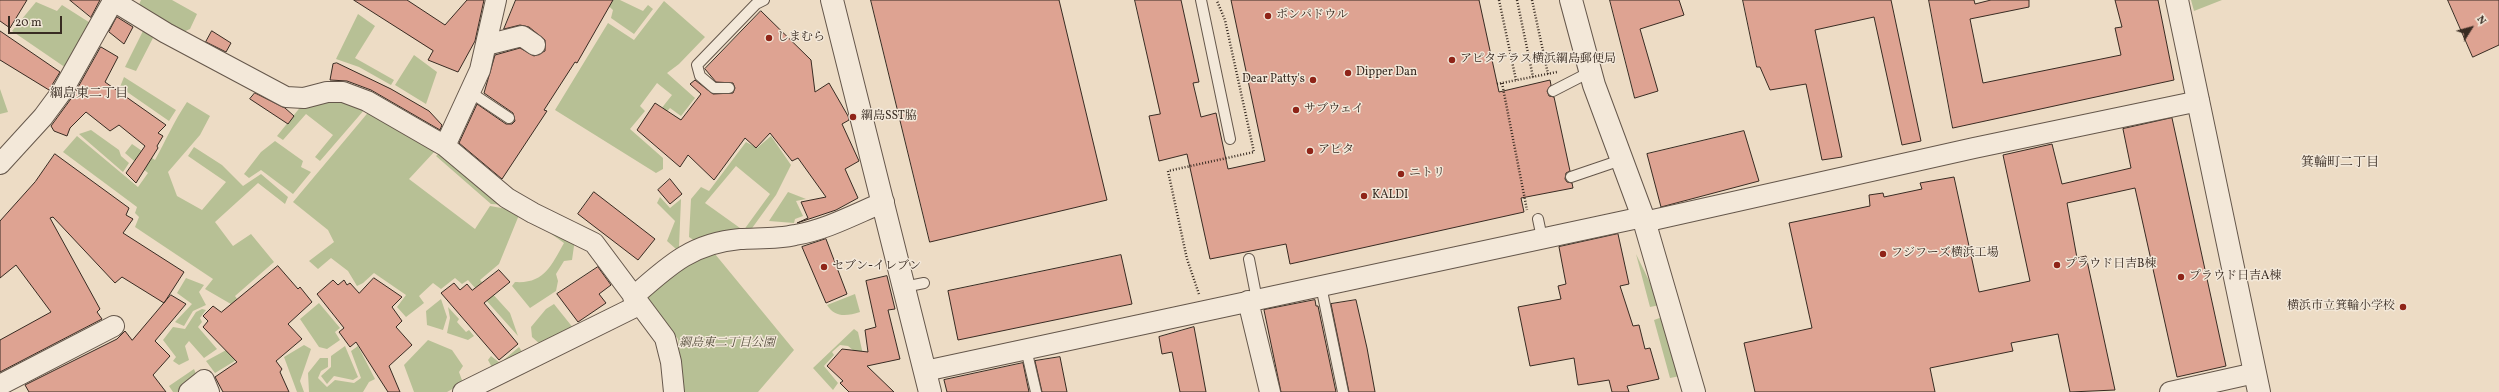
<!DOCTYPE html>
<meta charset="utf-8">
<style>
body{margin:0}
#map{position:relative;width:2499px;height:392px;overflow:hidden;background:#eddcc5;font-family:Vollkorn,serif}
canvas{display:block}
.north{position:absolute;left:2451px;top:8px;width:40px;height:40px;-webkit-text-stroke:3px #f3e8d9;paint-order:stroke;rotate:53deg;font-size:11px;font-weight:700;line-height:16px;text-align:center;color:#382b22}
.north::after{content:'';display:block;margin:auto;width:14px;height:18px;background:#382b22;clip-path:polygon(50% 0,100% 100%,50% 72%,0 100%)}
.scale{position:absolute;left:8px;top:16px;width:54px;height:18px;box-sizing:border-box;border:2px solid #382b22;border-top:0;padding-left:5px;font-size:12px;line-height:14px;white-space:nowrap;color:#382b22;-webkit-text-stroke:3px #f3e8d9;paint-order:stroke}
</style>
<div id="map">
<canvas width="2499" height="392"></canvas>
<div class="north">N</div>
<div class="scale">20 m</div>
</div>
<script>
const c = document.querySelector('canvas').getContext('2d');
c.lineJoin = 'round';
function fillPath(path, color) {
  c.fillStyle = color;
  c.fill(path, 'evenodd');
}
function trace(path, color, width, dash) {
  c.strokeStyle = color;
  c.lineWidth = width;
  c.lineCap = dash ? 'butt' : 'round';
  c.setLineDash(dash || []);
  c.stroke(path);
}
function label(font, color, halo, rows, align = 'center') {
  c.font = font + ' Vollkorn,"Noto Serif JP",serif';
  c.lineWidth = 3;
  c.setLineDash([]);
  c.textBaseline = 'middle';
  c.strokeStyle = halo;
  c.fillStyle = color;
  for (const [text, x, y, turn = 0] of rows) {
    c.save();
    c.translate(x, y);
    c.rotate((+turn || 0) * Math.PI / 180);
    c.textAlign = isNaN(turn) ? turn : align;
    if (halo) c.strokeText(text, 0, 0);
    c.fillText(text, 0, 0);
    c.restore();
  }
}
fillPath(new Path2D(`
 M 141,0 L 172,0 L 197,14 L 190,29 L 181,33 L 138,7 Z
 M 602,0 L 620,0 L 643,11 L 648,5 L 653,9 L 634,34 L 611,18 L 613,10 Z
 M 2191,0 L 2222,0 L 2194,11 Z
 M 664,1 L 705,37 L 679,64 L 667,73 L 695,98 L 681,116 L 670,108 L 662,117 L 657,114 L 672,95 L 657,83 L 640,106 L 645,111 L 630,129 L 663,158 L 663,169 L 656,173 L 555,110 L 608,23 L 634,40 Z
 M 36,2 L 57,11 L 62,5 L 95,26 L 69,70 L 12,31 Z
 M 358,14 L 375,26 L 355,58 L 394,80 L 391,85 L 359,67 L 336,59 Z
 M 143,31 L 153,38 L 136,71 L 125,67 Z
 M 414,55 L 437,72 L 426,104 L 395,85 Z
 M 124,77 L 176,110 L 169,121 L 120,87 Z
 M 0,89 L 8,112 L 0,114 Z
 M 327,97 L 365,109 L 320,161 L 315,157 L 333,135 L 306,114 L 283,140 L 277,136 L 302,105 Z
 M 187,102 L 210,116 L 200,135 L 168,172 L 177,196 L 202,210 L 226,182 L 188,156 L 194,147 L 222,165 L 243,186 L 261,174 L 288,197 L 285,204 L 258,183 L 215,222 L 233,246 L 251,234 L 274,262 L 235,296 L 242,306 L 236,307 L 205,289 L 213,279 L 135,227 L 139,217 L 135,213 L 137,207 L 63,152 L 77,136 L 138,187 L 148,173 L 125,153 L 132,144 L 155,160 C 166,140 174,121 187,102 Z
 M 371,109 L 435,151 L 409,179 L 475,229 L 490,206 L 513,210 L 519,215 L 499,264 L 480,280 L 510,313 L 518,336 L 468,280 L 462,284 L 455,278 L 441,289 L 433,283 L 419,296 L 424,303 L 406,317 L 397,307 L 406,295 L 374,273 L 363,283 L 357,286 L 348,271 L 331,258 L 318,269 L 309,261 L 334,242 L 328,230 L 293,202 Z
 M 91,130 L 119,150 L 121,156 L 129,163 L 123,172 L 79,134 Z
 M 771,136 L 791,165 L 776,195 L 750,231 L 744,230 L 746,227 L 770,194 L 736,166 L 705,203 L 740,228 L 740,233 L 695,241 L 689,237 L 691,199 L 701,187 L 709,191 L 746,142 L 757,148 Z
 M 275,141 L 303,161 L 301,167 L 311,172 L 293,194 L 261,170 L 249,178 L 244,174 L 261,152 Z
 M 439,153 L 508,205 L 491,204 L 436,156 Z
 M 788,192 L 806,199 L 796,201 L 803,216 L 795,219 L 794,223 L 769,221 Z
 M 660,197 L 670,208 L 681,199 L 679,247 L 676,249 L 667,241 L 675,221 L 657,203 Z
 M 536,223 L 575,239 L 572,260 L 564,261 L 556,274 L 558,281 L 556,291 L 530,308 L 512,286 L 515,282 C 544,284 551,266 564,243 Z
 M 715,254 L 794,350 L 758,392 L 684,392 L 678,339 L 647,299 L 650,292 L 688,262 Z
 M 1636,254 L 1658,299 L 1660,305 L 1650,307 Z
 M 186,278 L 204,285 L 199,292 L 206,305 L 193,311 L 184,326 L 175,322 L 192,304 L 177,293 Z
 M 855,294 L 860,312 C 847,316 835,318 827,305 Z
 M 441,299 L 447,317 L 443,330 L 427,325 L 426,311 Z
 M 319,303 L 340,328 L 335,332 L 340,340 L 327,349 L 319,347 L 300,319 Z
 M 554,304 L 574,329 L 541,345 L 532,337 L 531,327 L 546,309 Z
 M 448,307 L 459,319 L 457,322 L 466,332 L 469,330 L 474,336 L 468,340 L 447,333 L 450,318 Z
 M 202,309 L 206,310 L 200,318 L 202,322 L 198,327 L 217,349 L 204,358 L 189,341 L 185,346 L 189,360 L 179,365 L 173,361 L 176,357 L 163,340 L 173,327 L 185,329 L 196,312 Z
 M 1665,316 L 1680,376 L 1670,378 L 1654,320 Z
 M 854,329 L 858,332 L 864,359 L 848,346 L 840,345 L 832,352 L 834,355 L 824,366 L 838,383 L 833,390 L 813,368 Z
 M 428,340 L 452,350 L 463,366 L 459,372 L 463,383 L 447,392 L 414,392 L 404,365 Z
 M 304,345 L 311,349 L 300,381 L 304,392 L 297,392 L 284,357 Z
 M 345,346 L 358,377 L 353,380 L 334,376 L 327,384 L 321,376 L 331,367 L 331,356 Z
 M 358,346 L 375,379 L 369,382 L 363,392 L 309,392 L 308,373 L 320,358 L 328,358 L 328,367 L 321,371 L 318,378 L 327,387 L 335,380 L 354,383 L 361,378 L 351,351 Z
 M 519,347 L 524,355 L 494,371 L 488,360 L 491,356 L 500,363 Z
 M 230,348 L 238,359 L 215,373 L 206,361 Z
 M 194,369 L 203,392 L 173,392 L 169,386 Z`), '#b7c095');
const building = new Path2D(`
 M 0,0 L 27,0 L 10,28 L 0,21 Z
 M 70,0 L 100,0 L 91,17 Z
 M 354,0 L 407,0 L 445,25 L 467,0 L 484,0 L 475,41 L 458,72 L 428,60 L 433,51 Z
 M 516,0 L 613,0 L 577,63 L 575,62 L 544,110 L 547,111 L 502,179 L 459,143 L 477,104 L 506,124 L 512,124 L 515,121 L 513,113 L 484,93 L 495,55 L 520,48 L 534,56 L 545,51 L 545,40 L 529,27 L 520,25 L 504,29 Z
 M 871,0 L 1059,0 L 1107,200 L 930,242 Z
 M 1135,0 L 1181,0 L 1199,82 L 1193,83 L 1201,117 L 1216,113 L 1228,169 L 1265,161 L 1231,0 L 1479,0 L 1499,92 L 1550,80 L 1551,85 L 1547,91 L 1549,96 L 1554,97 L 1570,171 L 1566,173 L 1565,179 L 1567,182 L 1572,183 L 1573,188 L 1521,198 L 1524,212 L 1290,264 L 1286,244 L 1210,259 L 1187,154 L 1159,161 L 1149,116 L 1160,114 Z
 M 1610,0 L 1679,0 L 1684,15 L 1640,29 L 1658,91 L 1635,98 Z
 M 1743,0 L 1891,0 L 1921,141 L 1902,145 L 1874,17 L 1815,30 L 1842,157 L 1822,160 L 1806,84 L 1770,90 L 1760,67 L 1757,67 Z
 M 1929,0 L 1974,0 L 1975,4 L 1991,0 L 2029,0 L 2029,7 L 1970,19 L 1983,83 L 2121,55 L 2115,28 L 2122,27 L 2115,0 L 2158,0 L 2174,80 L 1953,128 Z
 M 2448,0 L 2499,0 L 2499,45 L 2473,57 Z
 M 761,11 L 811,60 L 815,92 L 829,83 L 848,116 L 849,120 L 842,124 L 859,161 L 845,169 L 858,198 L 836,210 L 797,223 L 808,218 L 801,202 L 826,197 L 798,158 L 792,161 L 770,133 L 756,148 L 745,138 L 714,180 L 688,155 L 680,167 L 637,130 L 655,103 L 681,120 L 701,94 L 690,84 L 695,80 L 713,94 L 733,93 L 735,88 L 733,83 L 716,82 L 705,69 Z
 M 117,17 L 133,27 L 124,44 L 109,32 Z
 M 0,31 L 60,72 L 49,90 L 0,60 Z
 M 212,31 L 231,43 L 226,52 L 206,42 Z
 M 101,47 L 118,57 L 105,82 L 166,125 L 158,133 L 163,136 L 157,146 L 158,148 L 136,183 L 126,173 L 145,146 L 119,125 L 110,131 L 86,112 L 70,128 L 67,136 L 54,131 L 51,126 L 73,96 Z
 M 337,63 L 391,89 L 429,111 L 442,125 L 440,130 L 371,90 L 347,81 L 330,80 L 333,64 Z
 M 255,93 L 285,108 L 294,116 L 288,124 L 250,99 Z
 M 2172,118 L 2226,366 L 2177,377 L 2135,188 L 2067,203 L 2077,258 L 2086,256 L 2115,390 L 2070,392 L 2058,334 L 2011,343 L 2013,351 L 1930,368 L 1935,392 L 1755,392 L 1744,343 L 1812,328 L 1789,223 L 1870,206 L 1869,195 L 1883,193 L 1884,197 L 1922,189 L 1920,183 L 1954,177 L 1979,292 L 2030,281 L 2003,155 L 2052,144 L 2062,184 L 2131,168 L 2123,129 Z
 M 1744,131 L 1759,181 L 1661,207 L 1647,154 Z
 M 55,154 L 129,208 L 126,215 L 133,219 L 123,233 L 184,272 L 164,303 L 122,277 L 115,283 L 53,217 L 50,218 L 100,309 L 97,312 L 102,319 L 0,372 L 0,340 L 51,312 L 16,265 L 0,278 L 0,221 L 35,182 Z
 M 670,179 L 682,194 L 670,204 L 658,190 Z
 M 594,192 L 655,239 L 638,260 L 578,214 Z
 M 1618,234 L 1629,284 L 1620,286 L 1633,326 L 1639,325 L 1645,349 L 1650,348 L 1659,379 L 1627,386 L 1629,392 L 1612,392 L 1609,380 L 1578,385 L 1574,358 L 1530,366 L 1518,307 L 1561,299 L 1558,286 L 1566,284 L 1559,247 Z
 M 826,239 L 847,294 L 826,303 L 802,247 Z
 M 1121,255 L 1132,304 L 958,340 L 948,291 Z
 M 278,266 L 298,289 L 300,287 L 312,302 L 288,324 L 302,339 L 276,361 L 282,369 L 280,372 L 289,392 L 223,392 L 215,377 L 237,362 L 203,327 L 208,321 L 203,316 L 213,306 L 221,312 Z
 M 598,267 L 611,285 L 599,294 L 606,303 L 578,322 L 557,294 Z
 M 499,270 L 510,282 L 484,303 L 518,344 L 499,360 L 441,293 L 454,283 L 460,290 L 467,284 L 472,290 Z
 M 887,276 L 895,309 L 888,310 L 900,359 L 867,366 L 894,392 L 849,392 L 840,383 L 843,381 L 827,366 L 842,349 L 868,352 L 865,330 L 876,327 L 866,281 Z
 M 374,278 L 402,297 L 392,307 L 402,321 L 396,327 L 412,345 L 389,366 L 400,392 L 388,392 L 356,342 L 350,347 L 339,332 L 344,328 L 317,294 L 333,280 L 338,285 L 344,280 L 347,285 L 350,283 L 359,293 Z
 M 171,295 L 186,304 L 155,341 L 170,356 L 153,375 L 166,392 L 29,392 L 25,385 L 117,339 L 125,331 L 132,340 Z
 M 1315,300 L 1316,306 L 1318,306 L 1336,392 L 1281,392 L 1264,310 Z
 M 1356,300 L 1367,348 L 1375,392 L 1349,392 L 1331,304 Z
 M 1194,327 L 1206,392 L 1180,392 L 1172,352 L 1162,354 L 1159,337 Z
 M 1060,357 L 1067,392 L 1042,392 L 1035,361 Z
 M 1023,363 L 1029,392 L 947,392 L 944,380 Z`);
fillPath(building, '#dea392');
trace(building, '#382b22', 1);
const service = new Path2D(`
 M 1201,0 L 1230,139
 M 729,88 L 714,88 L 700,76 L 697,65 L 756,4 L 764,0
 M 1553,91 L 1590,72
 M 470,92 L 509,118
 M 1571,177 L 1621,160
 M 1538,219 L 1542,238
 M 1249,259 L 1257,300
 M 1321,286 L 1343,392
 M 904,287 L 924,283
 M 1026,349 L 1036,392`);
const minor = new Path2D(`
 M 112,0 L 166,33 L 286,97 L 304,98 L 327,92 L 343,92 L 367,101 L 445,146 L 507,198 L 533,213 L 594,243 L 665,338 L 671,362 L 674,392
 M 486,45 L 522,36 L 535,45
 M 445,146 L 480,70 L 496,0
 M 0,164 L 43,117 L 63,90 L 113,1
 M 1644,222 L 1974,148 L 2199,101
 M 633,297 C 668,266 692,243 740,239 C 758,238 778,239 795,235 C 826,230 855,214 884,202
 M 1248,301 L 1270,392
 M 925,371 L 1643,217
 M 0,385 L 114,326
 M 189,392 L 204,380 L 209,392
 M 463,392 L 639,305
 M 2170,392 L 2255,373`);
const tertiary = new Path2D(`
 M 832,0 L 930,392
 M 1571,0 L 1594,85 L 1643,217 L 1694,392
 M 2177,0 L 2259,392`);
trace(service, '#65574b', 12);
trace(minor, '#65574b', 22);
trace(tertiary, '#65574b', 24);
trace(new Path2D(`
 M 1499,0 L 1516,80
 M 1517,0 L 1533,77
 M 1532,0 L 1548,74
 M 1502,83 L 1527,210
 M 1497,84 L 1557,72
 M 1199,294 L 1187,259 L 1168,171 L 1254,152 L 1225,20 L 1217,1`), '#382b22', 2.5, [1, 2]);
trace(service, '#f3e8d9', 10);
trace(minor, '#f3e8d9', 20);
trace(tertiary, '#f3e8d9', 22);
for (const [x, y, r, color] of [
 [1268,16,4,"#8f2418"],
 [769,38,4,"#8f2418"],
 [1452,60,4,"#8f2418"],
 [1348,73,4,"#8f2418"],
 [1313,80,4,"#8f2418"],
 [1296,110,4,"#8f2418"],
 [853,117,4,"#8f2418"],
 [1310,151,4,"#8f2418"],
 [1401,174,4,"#8f2418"],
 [1364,196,4,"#8f2418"],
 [1883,254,4,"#8f2418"],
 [2057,265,4,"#8f2418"],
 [824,267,4,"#8f2418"],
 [2181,277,4,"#8f2418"],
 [2403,307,4,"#8f2418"]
]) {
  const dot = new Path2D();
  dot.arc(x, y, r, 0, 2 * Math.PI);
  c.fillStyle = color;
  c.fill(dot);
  trace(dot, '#f3e8d9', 1.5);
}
label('12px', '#382b22', '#f3e8d9', [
 ["ポンパドウル",1276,16],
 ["しまむら",777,38],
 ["アピタテラス横浜綱島郵便局",1460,60],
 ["Dipper Dan",1356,73],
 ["Dear Patty's",1305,80,"right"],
 ["サブウェイ",1304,110],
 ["綱島SST脇",861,117],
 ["アピタ",1318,151],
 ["ニトリ",1409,174],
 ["KALDI",1372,196],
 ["フジフーズ横浜工場",1891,254],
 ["プラウド日吉B棟",2065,265],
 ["セブン-イレブン",832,267],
 ["プラウド日吉A棟",2189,277],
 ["横浜市立箕輪小学校",2395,307,"right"]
], 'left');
label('italic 12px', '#58503f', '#f3e8d9', [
 ["綱島東二丁目公園",727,344]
]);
label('13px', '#382b22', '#f3e8d9', [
 ["綱島東二丁目",89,95],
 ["箕輪町二丁目",2340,164]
]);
</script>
